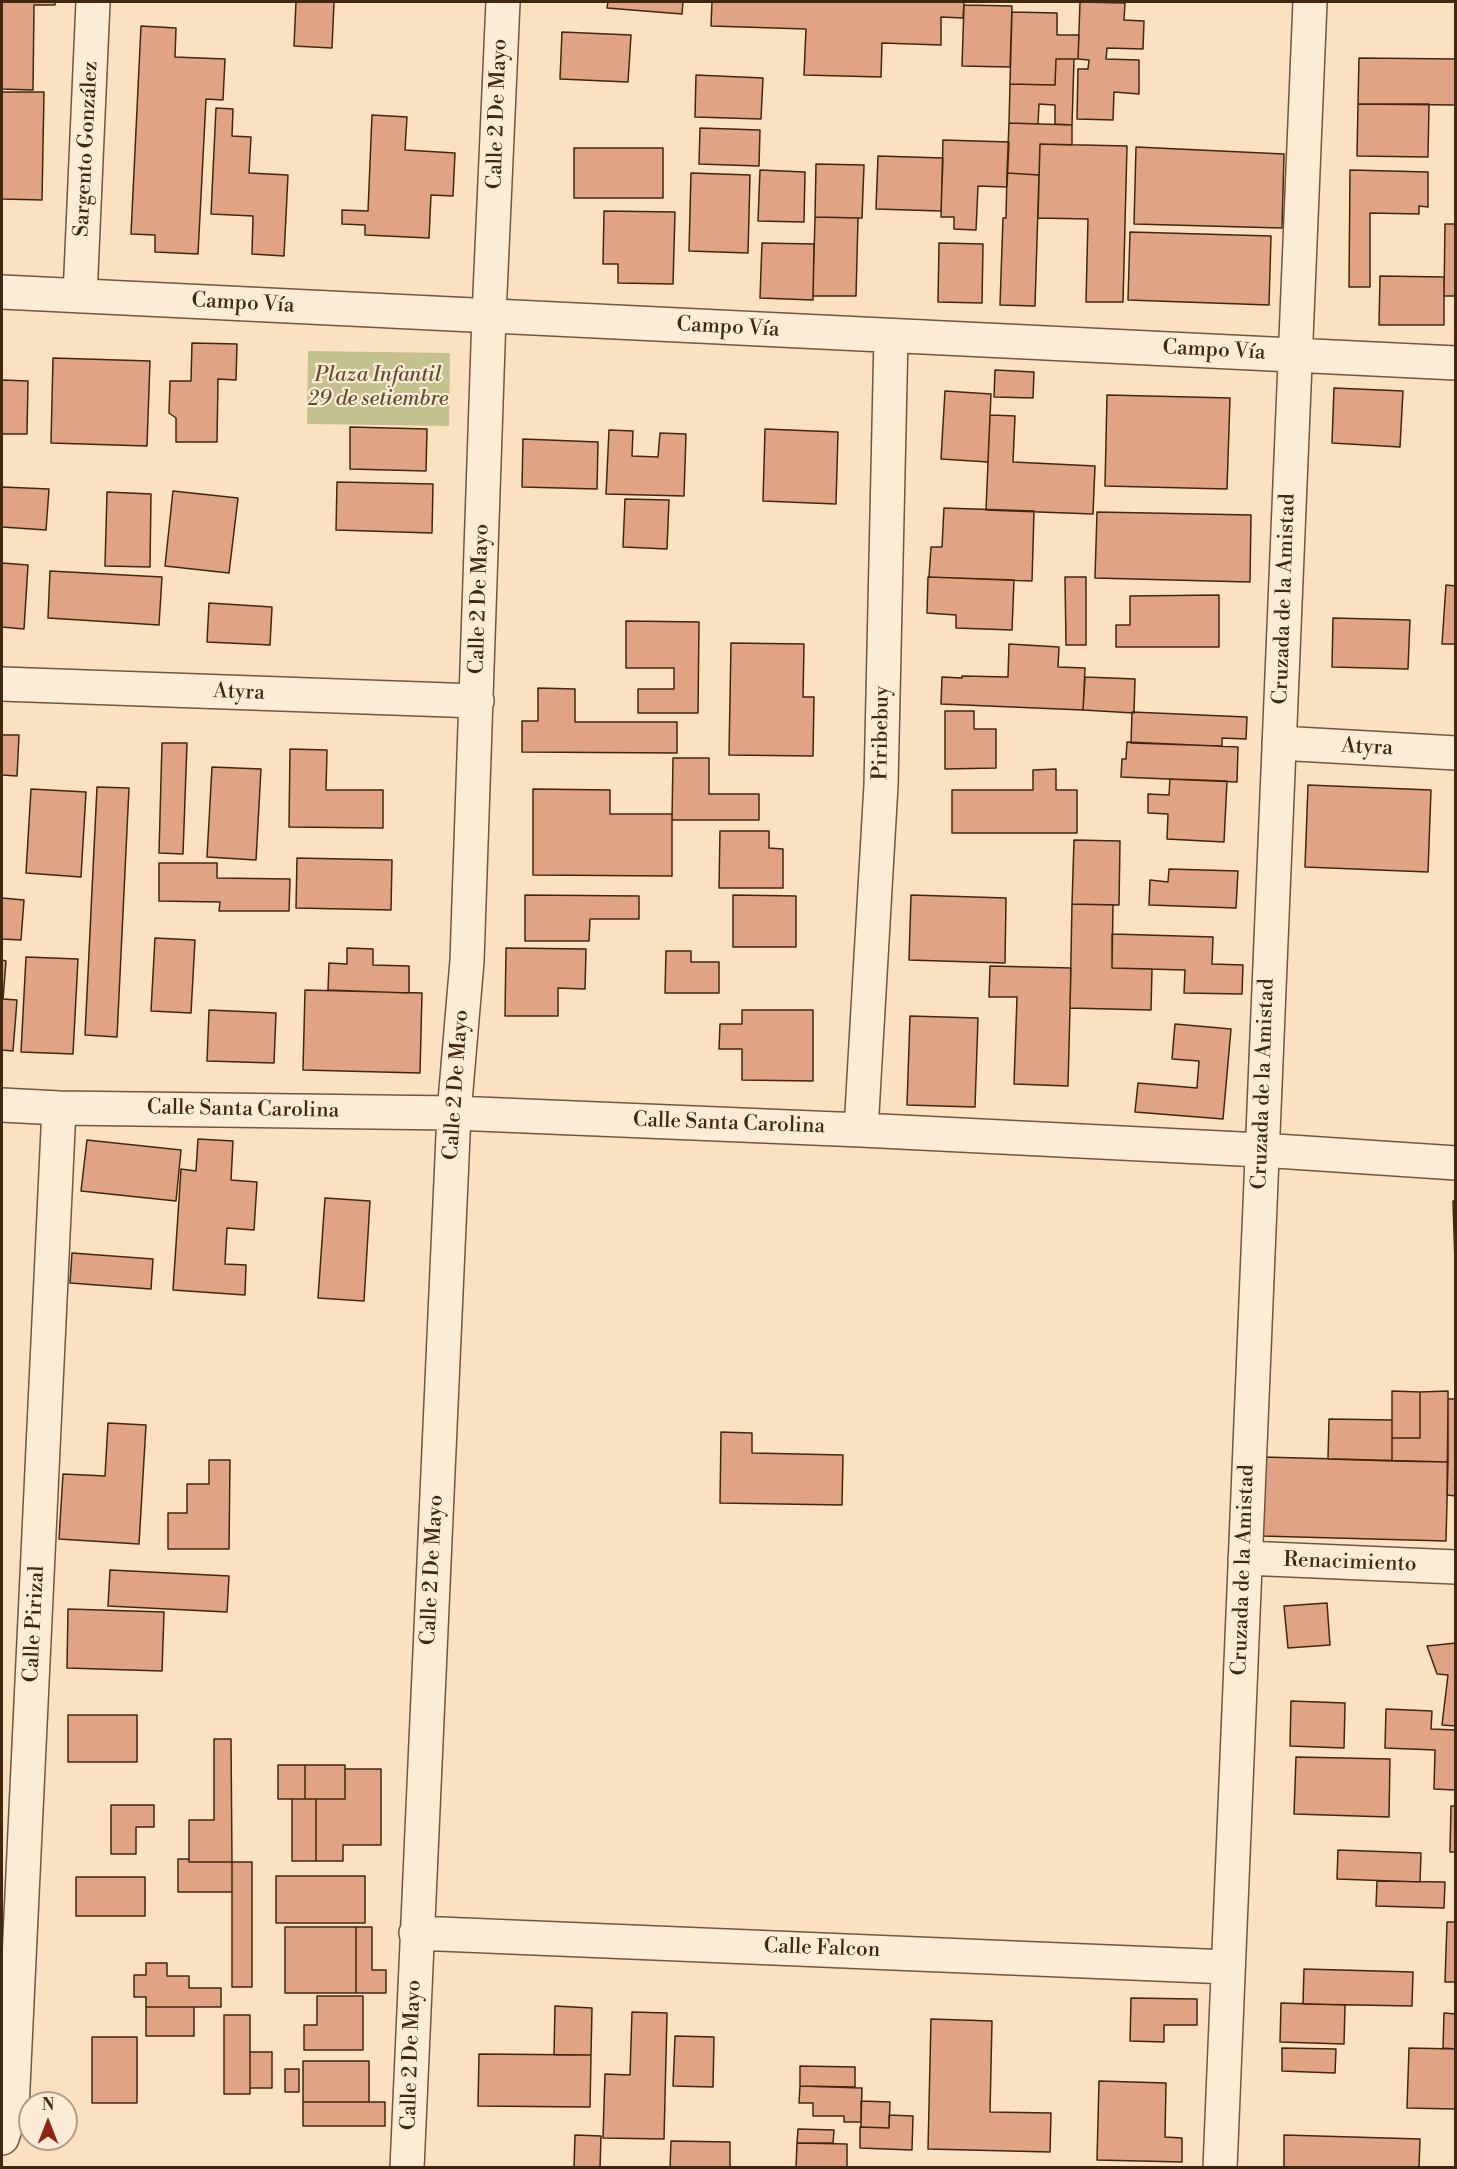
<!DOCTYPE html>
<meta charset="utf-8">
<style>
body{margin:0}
#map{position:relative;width:1457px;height:2169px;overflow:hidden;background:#fbe1bf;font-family:"Libre Bodoni",serif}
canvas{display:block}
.frame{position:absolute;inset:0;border:3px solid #402710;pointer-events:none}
.north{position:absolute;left:18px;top:2091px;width:60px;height:60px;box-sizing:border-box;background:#fcecd5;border:2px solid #b19d86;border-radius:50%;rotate:0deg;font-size:16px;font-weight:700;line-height:24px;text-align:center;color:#402710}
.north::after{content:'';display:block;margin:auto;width:21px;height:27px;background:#8f2418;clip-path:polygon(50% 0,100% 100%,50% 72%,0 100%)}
</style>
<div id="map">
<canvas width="1457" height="2169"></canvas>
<div class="frame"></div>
<div class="north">N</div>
</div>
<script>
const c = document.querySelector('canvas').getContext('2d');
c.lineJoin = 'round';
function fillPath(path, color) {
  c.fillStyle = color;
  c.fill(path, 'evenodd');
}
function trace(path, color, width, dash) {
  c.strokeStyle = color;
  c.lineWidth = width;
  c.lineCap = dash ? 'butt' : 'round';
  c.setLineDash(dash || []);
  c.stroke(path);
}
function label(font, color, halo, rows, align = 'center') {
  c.font = font + ' "Libre Bodoni",serif';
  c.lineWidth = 4.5;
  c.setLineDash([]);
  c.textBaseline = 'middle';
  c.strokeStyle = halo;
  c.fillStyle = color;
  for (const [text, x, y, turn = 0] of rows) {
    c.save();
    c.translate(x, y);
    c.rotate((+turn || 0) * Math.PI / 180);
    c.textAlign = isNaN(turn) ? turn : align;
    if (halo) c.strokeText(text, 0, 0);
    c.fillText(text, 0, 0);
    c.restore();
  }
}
fillPath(new Path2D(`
 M 308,351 L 450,353 L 449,426 L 307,424 Z`), '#c3c18e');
const building = new Path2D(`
 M 2,2 L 55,2 L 55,5 L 34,5 L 33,90 L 2,89 Z
 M 296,2 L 334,2 L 332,48 L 294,46 Z
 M 608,2 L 683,2 L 682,14 L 607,8 Z
 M 712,2 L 964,2 L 963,18 L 941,17 L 941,45 L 882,43 L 881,77 L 804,75 L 806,29 L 711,26 Z
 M 1080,2 L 1125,3 L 1124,20 L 1144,21 L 1143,49 L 1107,48 L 1106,59 L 1139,60 L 1139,94 L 1114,92 L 1113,120 L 1077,119 L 1078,69 L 1088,69 L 1089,60 L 1078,59 Z
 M 964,5 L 1012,6 L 1010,67 L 962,66 Z
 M 1012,12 L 1057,13 L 1057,35 L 1079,35 L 1078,59 L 1056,59 L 1055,85 L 1010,84 Z
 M 141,26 L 176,28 L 175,57 L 225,59 L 223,100 L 206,99 L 198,254 L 155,252 L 155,235 L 131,234 Z
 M 562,32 L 631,35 L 628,82 L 560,79 Z
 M 1359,58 L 1456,59 L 1456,105 L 1358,104 Z
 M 1056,59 L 1074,59 L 1072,125 L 1055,124 L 1055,105 L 1039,104 L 1038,124 L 1009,123 L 1010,84 L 1055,85 Z
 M 696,75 L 763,78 L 761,119 L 695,117 Z
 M 2,92 L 44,92 L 42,200 L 2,199 Z
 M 1358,104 L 1429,104 L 1428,157 L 1357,156 Z
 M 216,108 L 233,109 L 232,136 L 251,137 L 249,173 L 288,175 L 284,256 L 252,254 L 253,216 L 211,214 Z
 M 372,115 L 407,117 L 405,150 L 455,153 L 453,196 L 431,195 L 429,238 L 365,235 L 365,225 L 342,224 L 342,210 L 368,211 Z
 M 1009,123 L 1072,125 L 1072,145 L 1040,144 L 1039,175 L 1007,173 Z
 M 700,128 L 760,130 L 759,166 L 699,164 Z
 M 943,140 L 1009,142 L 1007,187 L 978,186 L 976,230 L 954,229 L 954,217 L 941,217 Z
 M 1040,144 L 1127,146 L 1123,302 L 1086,302 L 1088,219 L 1038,218 Z
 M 1136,147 L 1284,154 L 1282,228 L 1134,224 Z
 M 574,148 L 663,148 L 663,198 L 574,198 Z
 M 878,156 L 943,158 L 941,211 L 876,209 Z
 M 816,164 L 864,165 L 862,218 L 815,217 Z
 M 760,170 L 805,172 L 804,222 L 758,221 Z
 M 1350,170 L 1428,172 L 1428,207 L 1419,206 L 1419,214 L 1370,213 L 1370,287 L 1349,287 Z
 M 691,173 L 750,175 L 748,253 L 689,251 Z
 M 1007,173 L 1039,175 L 1035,306 L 1000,305 L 1003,218 L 1006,218 Z
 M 604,211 L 675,212 L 673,284 L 618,283 L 618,264 L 603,264 Z
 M 815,217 L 858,218 L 856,296 L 813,296 Z
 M 1445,224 L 1456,224 L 1456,296 L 1444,296 Z
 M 1130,232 L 1271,236 L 1269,305 L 1128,300 Z
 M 762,243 L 814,244 L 813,300 L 760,298 Z
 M 939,243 L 983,244 L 982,303 L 938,302 Z
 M 1380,276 L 1444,277 L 1444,325 L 1379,325 Z
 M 192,343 L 237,344 L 236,380 L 218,379 L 217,442 L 176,442 L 176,418 L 169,413 L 170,381 L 191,381 Z
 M 53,358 L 150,361 L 147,446 L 51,443 Z
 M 995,370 L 1034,372 L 1033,398 L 994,397 Z
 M 2,380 L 28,381 L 27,434 L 2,434 Z
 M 1334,388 L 1403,391 L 1400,447 L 1332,443 Z
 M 945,391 L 991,394 L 988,462 L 941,459 Z
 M 1107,395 L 1230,398 L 1227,489 L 1105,486 Z
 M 990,415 L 1015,416 L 1013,462 L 1095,466 L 1093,514 L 986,510 Z
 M 350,427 L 427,429 L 426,471 L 350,469 Z
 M 765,429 L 838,432 L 836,504 L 763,501 Z
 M 609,430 L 633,431 L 632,456 L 658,457 L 660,433 L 686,434 L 684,496 L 606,494 Z
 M 523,439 L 598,442 L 597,489 L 522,487 Z
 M 337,482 L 433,484 L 432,533 L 336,530 Z
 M 2,487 L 49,489 L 46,530 L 2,527 Z
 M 173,491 L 238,498 L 229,573 L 165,566 Z
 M 107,492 L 151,494 L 150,567 L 105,566 Z
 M 625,499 L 669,500 L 667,549 L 623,547 Z
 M 944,508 L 1034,511 L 1032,581 L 929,577 L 931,547 L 942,547 Z
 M 1097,512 L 1251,515 L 1250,582 L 1095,578 Z
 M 2,563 L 28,565 L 24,629 L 2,627 Z
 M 50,571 L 162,577 L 159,625 L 48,618 Z
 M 928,577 L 1014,580 L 1012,630 L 956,628 L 956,615 L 927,613 Z
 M 1065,577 L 1086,577 L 1086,645 L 1066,645 Z
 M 1446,585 L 1456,586 L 1456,644 L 1442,644 Z
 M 1219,595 L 1219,647 L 1116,647 L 1116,625 L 1130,625 L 1130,596 Z
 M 209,603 L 272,607 L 270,645 L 207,642 Z
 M 1333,618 L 1410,620 L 1408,669 L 1332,667 Z
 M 626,621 L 699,622 L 698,713 L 638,713 L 638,689 L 674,689 L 674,668 L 626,668 Z
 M 731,643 L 804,644 L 803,697 L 814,697 L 813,756 L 729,755 Z
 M 1009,644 L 1059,647 L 1058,667 L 1085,668 L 1083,710 L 941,704 L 942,677 L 962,678 L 962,676 L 1008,677 Z
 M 1085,677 L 1135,679 L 1134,713 L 1083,710 Z
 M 538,688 L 575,689 L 575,722 L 677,722 L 677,753 L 522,752 L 522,721 L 538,721 Z
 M 945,711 L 974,711 L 974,729 L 996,729 L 996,768 L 945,769 Z
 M 1132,712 L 1247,717 L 1246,739 L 1222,738 L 1222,746 L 1131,743 Z
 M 2,735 L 19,735 L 17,776 L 2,775 Z
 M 1127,742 L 1238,747 L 1237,782 L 1121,777 L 1122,759 L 1126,759 Z
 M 162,743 L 187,743 L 183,854 L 159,853 Z
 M 290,749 L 327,750 L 326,790 L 383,790 L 383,828 L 289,827 Z
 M 673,758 L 709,758 L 709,794 L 759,794 L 759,820 L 672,820 Z
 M 212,767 L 261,769 L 256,860 L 207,857 Z
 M 1056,769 L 1056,790 L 1077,790 L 1077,833 L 952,833 L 952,790 L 1033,790 L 1033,770 Z
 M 1170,779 L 1227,781 L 1224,842 L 1167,839 L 1168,814 L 1148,813 L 1148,794 L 1169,795 Z
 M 1308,785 L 1431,790 L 1428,872 L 1305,867 Z
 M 97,787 L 129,788 L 117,1037 L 85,1035 Z
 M 31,789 L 86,792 L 81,877 L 26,873 Z
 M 533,789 L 610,790 L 610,814 L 672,814 L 672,876 L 533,875 Z
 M 720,831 L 769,831 L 769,848 L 783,849 L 783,888 L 719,888 Z
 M 1074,840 L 1120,841 L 1119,905 L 1072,904 Z
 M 297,858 L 392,860 L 391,910 L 296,908 Z
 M 159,863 L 217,863 L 217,878 L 290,879 L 289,911 L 219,911 L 220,902 L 159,901 Z
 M 1169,869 L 1238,871 L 1236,908 L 1149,905 L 1150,880 L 1168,882 Z
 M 525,895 L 639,896 L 639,919 L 590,919 L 589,941 L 525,941 Z
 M 733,895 L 796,896 L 796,947 L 733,947 Z
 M 911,895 L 1006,898 L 1005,963 L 909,960 Z
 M 2,898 L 24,900 L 21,940 L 2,939 Z
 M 1072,904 L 1113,905 L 1112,968 L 1152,969 L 1151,1010 L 1070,1008 Z
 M 1112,934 L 1213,937 L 1212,964 L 1243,965 L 1242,994 L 1184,993 L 1185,970 L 1112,968 Z
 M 155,938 L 195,940 L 191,1013 L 151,1011 Z
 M 347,948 L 373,949 L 373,965 L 409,966 L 409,993 L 328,990 L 329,963 L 347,964 Z
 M 506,948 L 586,949 L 585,989 L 558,988 L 558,1016 L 505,1016 Z
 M 666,951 L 691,951 L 691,962 L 719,962 L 719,993 L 665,993 Z
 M 26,957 L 78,959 L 73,1054 L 21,1052 Z
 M 2,960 L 6,961 L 3,999 L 17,1000 L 13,1051 L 2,1050 Z
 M 990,966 L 1071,968 L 1068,1086 L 1014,1084 L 1017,997 L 989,997 Z
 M 305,990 L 422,993 L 420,1073 L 303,1070 Z
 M 209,1010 L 276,1013 L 274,1063 L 207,1061 Z
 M 742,1010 L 813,1010 L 813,1081 L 742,1080 L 742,1049 L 719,1049 L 720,1024 L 742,1024 Z
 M 910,1016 L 978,1018 L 975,1107 L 907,1105 Z
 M 1175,1024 L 1231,1029 L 1223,1119 L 1135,1112 L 1138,1083 L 1197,1088 L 1199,1061 L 1172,1059 Z
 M 198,1139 L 233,1141 L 231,1180 L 257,1182 L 254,1230 L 227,1228 L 225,1264 L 246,1265 L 245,1295 L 173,1290 L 181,1169 L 196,1171 Z
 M 87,1140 L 181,1150 L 176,1201 L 81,1191 Z
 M 325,1198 L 370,1201 L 364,1301 L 318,1298 Z
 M 1453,1201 L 1456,1201 L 1456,1295 Z
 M 72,1253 L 153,1259 L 151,1289 L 70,1283 Z
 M 1392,1391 L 1420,1392 L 1420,1438 L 1392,1438 Z
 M 1448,1391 L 1448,1462 L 1392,1461 L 1392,1438 L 1420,1438 L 1420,1392 Z
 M 1448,1399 L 1456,1399 L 1456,1496 L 1447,1495 Z
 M 1329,1419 L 1392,1420 L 1392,1461 L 1328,1459 Z
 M 108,1423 L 146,1425 L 139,1544 L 59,1539 L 63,1474 L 105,1476 Z
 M 721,1432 L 752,1433 L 752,1453 L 843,1455 L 842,1505 L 720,1503 Z
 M 1263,1457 L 1448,1462 L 1446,1541 L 1261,1536 Z
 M 209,1460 L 230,1460 L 229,1549 L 168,1549 L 168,1513 L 187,1513 L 187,1484 L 209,1484 Z
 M 110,1570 L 229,1576 L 227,1612 L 108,1606 Z
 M 1327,1603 L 1330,1645 L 1288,1648 L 1284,1606 Z
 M 68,1609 L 164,1612 L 162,1671 L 67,1668 Z
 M 1456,1643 L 1456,1726 L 1442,1725 L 1448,1675 L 1437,1674 L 1427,1646 Z
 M 1291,1701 L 1345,1703 L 1344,1748 L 1290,1746 Z
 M 1386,1709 L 1432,1711 L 1431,1729 L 1456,1730 L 1455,1790 L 1434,1789 L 1435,1750 L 1385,1748 Z
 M 68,1715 L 137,1715 L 137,1762 L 68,1762 Z
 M 214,1739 L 231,1739 L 232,1862 L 189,1862 L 189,1820 L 214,1820 Z
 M 1296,1757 L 1390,1759 L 1389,1817 L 1294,1814 Z
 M 278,1765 L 305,1765 L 305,1799 L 278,1799 Z
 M 305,1765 L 345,1765 L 345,1799 L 305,1799 Z
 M 345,1769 L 381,1769 L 381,1845 L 343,1845 L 343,1861 L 316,1861 L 316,1799 L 345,1799 Z
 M 292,1799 L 316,1799 L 316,1861 L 292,1861 Z
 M 111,1805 L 154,1805 L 154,1827 L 136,1827 L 136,1854 L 111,1854 Z
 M 1451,1806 L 1456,1806 L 1456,1852 L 1450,1852 Z
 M 1338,1850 L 1421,1853 L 1420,1882 L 1337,1879 Z
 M 178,1859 L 189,1859 L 189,1862 L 232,1862 L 232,1892 L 178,1892 Z
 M 232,1862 L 252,1862 L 252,1987 L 232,1987 Z
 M 276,1876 L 365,1876 L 365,1923 L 276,1923 Z
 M 76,1877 L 145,1877 L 145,1916 L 76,1916 Z
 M 1377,1881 L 1445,1882 L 1444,1908 L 1376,1906 Z
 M 1447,1922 L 1456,1922 L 1456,1982 L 1445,1982 Z
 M 285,1927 L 356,1927 L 356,1993 L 285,1993 Z
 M 356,1927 L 372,1927 L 372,1970 L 386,1970 L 386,1993 L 356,1993 Z
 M 146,1963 L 167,1963 L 167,1976 L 189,1976 L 189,1988 L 221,1988 L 221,2007 L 146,2007 L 146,1997 L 134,1997 L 134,1975 L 146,1975 Z
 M 1304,1969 L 1413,1972 L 1412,2006 L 1303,2004 Z
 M 317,1996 L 363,1996 L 363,2050 L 304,2050 L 304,2025 L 317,2025 Z
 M 1131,1998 L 1197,1999 L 1197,2025 L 1164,2025 L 1164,2042 L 1130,2041 Z
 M 1281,2003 L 1345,2005 L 1344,2044 L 1280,2042 Z
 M 555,2006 L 592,2008 L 591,2055 L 554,2055 Z
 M 146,2007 L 194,2007 L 194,2036 L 146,2036 Z
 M 632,2012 L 667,2013 L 664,2139 L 603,2138 L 605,2074 L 630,2075 Z
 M 1444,2013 L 1456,2014 L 1456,2049 L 1443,2048 Z
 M 224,2015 L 250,2015 L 250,2094 L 224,2094 Z
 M 931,2019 L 992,2021 L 990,2112 L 1051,2113 L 1050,2152 L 928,2149 Z
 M 675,2036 L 714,2037 L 713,2087 L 673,2086 Z
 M 92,2037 L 137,2037 L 137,2103 L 92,2103 Z
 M 1282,2048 L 1336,2049 L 1335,2073 L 1282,2071 Z
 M 1409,2048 L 1456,2049 L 1456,2109 L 1407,2108 Z
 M 250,2052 L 272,2052 L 272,2088 L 250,2088 Z
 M 479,2054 L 591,2055 L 590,2107 L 478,2106 Z
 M 303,2061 L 369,2061 L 369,2102 L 303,2102 Z
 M 800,2066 L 855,2067 L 855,2087 L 800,2086 Z
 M 285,2069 L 299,2069 L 299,2092 L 285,2092 Z
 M 1099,2081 L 1166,2083 L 1165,2137 L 1182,2138 L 1182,2162 L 1097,2160 Z
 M 800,2086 L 862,2088 L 861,2122 L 844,2122 L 844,2116 L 813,2116 L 813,2103 L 799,2103 Z
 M 861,2101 L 890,2102 L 889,2128 L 861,2127 Z
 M 303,2102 L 385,2102 L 385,2126 L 303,2126 Z
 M 889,2115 L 913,2116 L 912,2150 L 860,2148 L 860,2127 L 889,2128 Z
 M 798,2129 L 834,2130 L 833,2143 L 797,2143 Z
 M 575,2135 L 601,2136 L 600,2168 L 574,2168 Z
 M 1284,2135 L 1420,2139 L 1419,2168 L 1284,2168 Z
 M 671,2141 L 730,2142 L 730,2168 L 670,2168 Z
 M 797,2143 L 847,2144 L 847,2168 L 796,2168 Z`);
fillPath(building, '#e0a484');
trace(building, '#402710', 1.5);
const minor = new Path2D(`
 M 2,292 L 1456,363
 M 80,296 L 93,2
 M 2,684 L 477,701
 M 1279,743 L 1456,753
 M 2,1105 L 59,1108 L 454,1113 L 861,1130 L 1261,1150 L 1456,1163
 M 861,1130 L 881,785 L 891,336
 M 1245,1558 L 1456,1567
 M 416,1933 L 1228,1967
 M 2,2138 L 12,2108 L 59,1108
 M 407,2168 L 454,1113 L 467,961 L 489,316 L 503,2
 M 1220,2168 L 1310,2`);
trace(minor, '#6f563c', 36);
trace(minor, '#fcecd5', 33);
label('21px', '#402710', '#fcecd5', [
 ["Calle 2 De Mayo",498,114,-88],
 ["Sargento González",87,149,-87],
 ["Campo Vía",243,304,3],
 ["Campo Vía",728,328,3],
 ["Campo Vía",1214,351,3],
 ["Calle 2 De Mayo",480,599,-88],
 ["Cruzada de la Amistad",1285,599,-88],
 ["Atyra",239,693,2],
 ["Piribebuy",882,733,-89],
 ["Atyra",1367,748,3],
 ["Cruzada de la Amistad",1264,1084,-88],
 ["Calle 2 De Mayo",457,1085,-86],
 ["Calle Santa Carolina",243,1110,1],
 ["Calle Santa Carolina",729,1124,2],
 ["Renacimiento",1350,1563,2],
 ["Calle 2 De Mayo",433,1570,-87],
 ["Cruzada de la Amistad",1244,1570,-88],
 ["Calle Pirizal",35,1624,-87],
 ["Calle Falcon",822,1949,2],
 ["Calle 2 De Mayo",412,2055,-88]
]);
label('italic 21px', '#614e30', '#fcecd5', [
 ["Plaza Infantil",378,376],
 ["29 de setiembre",378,400]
]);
</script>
